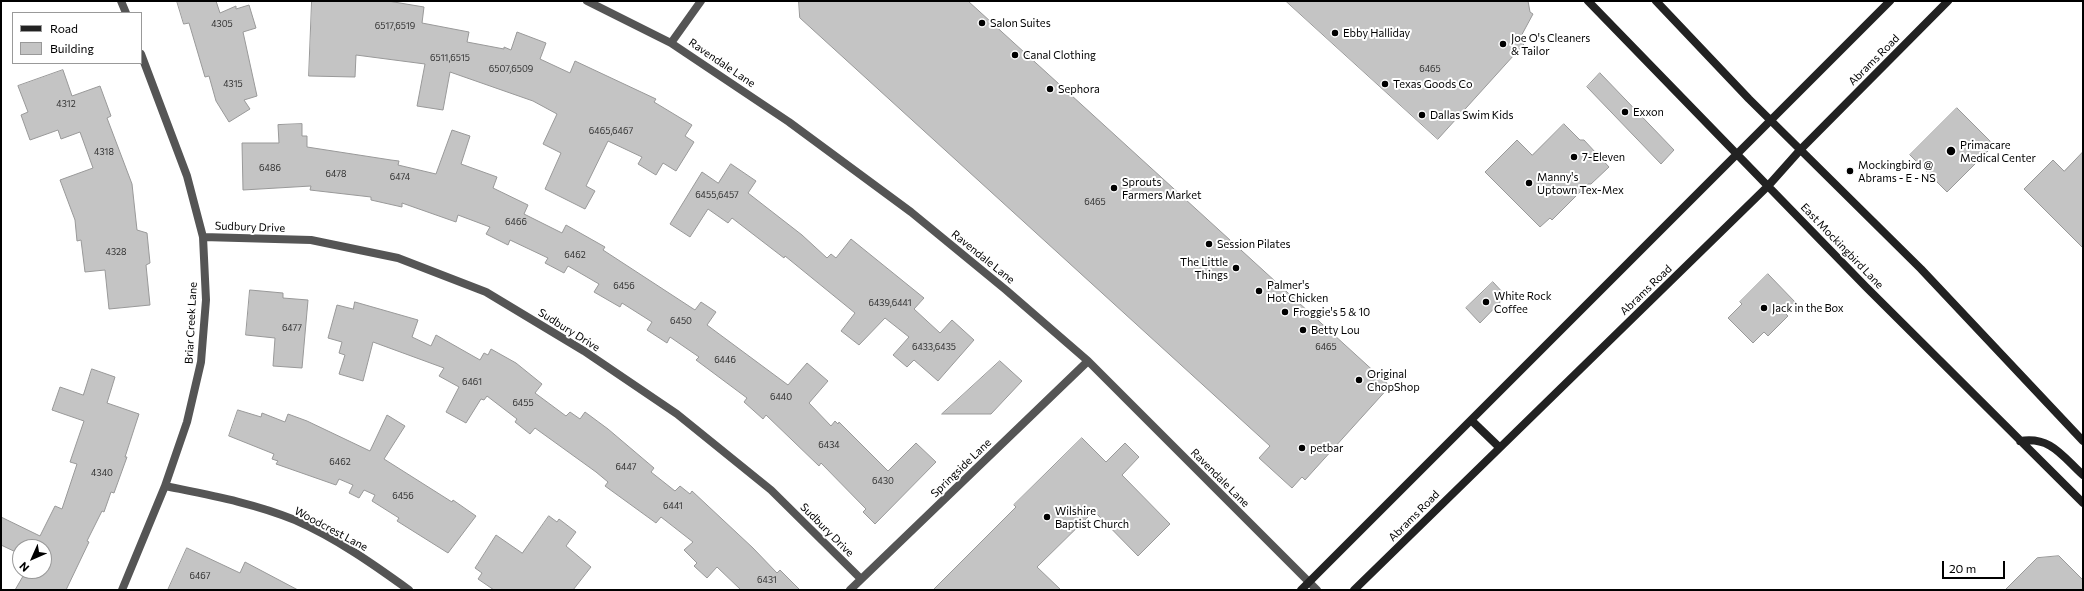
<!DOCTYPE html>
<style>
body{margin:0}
#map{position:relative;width:2084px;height:591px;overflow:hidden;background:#fff;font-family:Commissioner,sans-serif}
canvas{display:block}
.frame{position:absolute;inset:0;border:2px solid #000;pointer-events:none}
.legend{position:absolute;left:12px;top:12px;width:130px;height:52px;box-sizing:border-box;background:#fff;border:1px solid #999;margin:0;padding:5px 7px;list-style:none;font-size:12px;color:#000}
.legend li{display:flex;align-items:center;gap:8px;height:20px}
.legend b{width:20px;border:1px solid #999}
.north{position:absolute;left:12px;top:539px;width:40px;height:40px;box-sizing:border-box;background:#fff;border:1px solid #999;border-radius:50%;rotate:225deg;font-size:11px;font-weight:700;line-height:16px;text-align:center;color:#000}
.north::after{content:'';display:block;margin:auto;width:14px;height:18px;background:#000;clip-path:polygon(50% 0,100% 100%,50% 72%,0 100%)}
.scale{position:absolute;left:1942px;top:561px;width:63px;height:18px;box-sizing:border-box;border:2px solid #000;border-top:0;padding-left:5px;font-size:12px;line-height:14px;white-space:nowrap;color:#000;-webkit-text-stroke:3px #fff;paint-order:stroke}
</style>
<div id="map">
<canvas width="2084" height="591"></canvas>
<div class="frame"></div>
<ul class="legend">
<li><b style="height:5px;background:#222"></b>Road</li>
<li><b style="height:11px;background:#c4c4c4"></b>Building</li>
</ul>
<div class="north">N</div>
<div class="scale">20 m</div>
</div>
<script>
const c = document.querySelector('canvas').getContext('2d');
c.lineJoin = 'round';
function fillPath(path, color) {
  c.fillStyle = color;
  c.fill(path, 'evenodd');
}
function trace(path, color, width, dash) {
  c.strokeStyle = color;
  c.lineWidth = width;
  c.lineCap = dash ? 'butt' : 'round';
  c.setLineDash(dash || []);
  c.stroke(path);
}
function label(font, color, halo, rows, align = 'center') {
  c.font = font + ' Commissioner,sans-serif';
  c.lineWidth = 4;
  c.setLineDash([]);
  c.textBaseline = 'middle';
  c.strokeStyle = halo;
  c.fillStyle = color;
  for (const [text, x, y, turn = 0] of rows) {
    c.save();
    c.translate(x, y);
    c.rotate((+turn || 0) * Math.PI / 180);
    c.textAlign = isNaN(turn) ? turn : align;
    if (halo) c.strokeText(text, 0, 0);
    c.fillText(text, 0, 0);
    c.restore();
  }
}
const building = new Path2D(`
 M 177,1 L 216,1 L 220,13 L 236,6 L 236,9 L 249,5 L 256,28 L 243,32 L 257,96 L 244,100 L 250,109 L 229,122 L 216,101 L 209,76 L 205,77 L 189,23 L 184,24 Z
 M 312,1 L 388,1 L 424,7 L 422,23 L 469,32 L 467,42 L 504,49 L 504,47 L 511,50 L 517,32 L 546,43 L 540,59 L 570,73 L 575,61 L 656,99 L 654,102 L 692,125 L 685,136 L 694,142 L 676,171 L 663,163 L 656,175 L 638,164 L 642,157 L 608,141 L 586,186 L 595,191 L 585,209 L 545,189 L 561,153 L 543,144 L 557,114 L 533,101 L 450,72 L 443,110 L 417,106 L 425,64 L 356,55 L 355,77 L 309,76 Z
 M 799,1 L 968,1 L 1390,386 L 1305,480 L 1302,477 L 1292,488 L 1259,458 L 1270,446 L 800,18 Z
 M 1286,1 L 1528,1 L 1530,12 L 1533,14 L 1519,40 L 1524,44 L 1438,139 Z
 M 63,70 L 72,96 L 100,86 L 111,116 L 107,118 L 132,184 L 137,230 L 147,233 L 150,263 L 146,265 L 150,305 L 109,309 L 105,270 L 85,272 L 81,240 L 77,241 L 75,220 L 60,180 L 93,168 L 80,132 L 61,139 L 58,130 L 30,140 L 21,115 L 28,112 L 18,86 Z
 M 1600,73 L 1674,150 L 1661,164 L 1587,87 Z
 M 1957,108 L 1994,145 L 1947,192 L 1910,155 Z
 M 302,124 L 302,136 L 307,136 L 307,147 L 391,160 L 399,161 L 398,165 L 436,174 L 452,130 L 470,136 L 461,164 L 497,177 L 493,188 L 528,205 L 524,214 L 562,233 L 566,225 L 605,247 L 603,250 L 695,310 L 701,302 L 716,312 L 707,325 L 788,385 L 807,363 L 828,381 L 809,403 L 831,426 L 835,421 L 838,424 L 839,422 L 888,471 L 916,443 L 936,462 L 875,524 L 863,512 L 866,509 L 821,463 L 819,466 L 766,415 L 763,419 L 744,402 L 747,398 L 696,360 L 699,357 L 670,337 L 667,343 L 647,330 L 652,322 L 622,303 L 620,307 L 594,292 L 599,284 L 568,266 L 564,273 L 545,263 L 548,258 L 510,240 L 508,245 L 486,234 L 490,227 L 458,215 L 456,222 L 402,203 L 402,207 L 371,200 L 371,197 L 310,190 L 311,186 L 243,190 L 242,143 L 279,143 L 278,125 Z
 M 1564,124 L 1580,140 L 1584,140 L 1609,167 L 1591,184 L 1588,184 L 1552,220 L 1550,218 L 1540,227 L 1485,172 L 1517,140 L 1532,155 Z
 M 2083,152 L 2083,248 L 2024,189 L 2053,160 L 2064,171 Z
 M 731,164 L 756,181 L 748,193 L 802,235 L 827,258 L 831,254 L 836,258 L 851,239 L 924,298 L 914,309 L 940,333 L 952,320 L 974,340 L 938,381 L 914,360 L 907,367 L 893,355 L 909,337 L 885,318 L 859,345 L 841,331 L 855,313 L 785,256 L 784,258 L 732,218 L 728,223 L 708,209 L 690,237 L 670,224 L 702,172 L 718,183 Z
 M 1768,274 L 1796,303 L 1785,313 L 1788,316 L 1768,336 L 1764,332 L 1753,343 L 1728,318 L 1742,304 L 1740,302 Z
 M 1493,282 L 1506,296 L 1480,323 L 1466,308 Z
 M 250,290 L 283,293 L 283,298 L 308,300 L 302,368 L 273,366 L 275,338 L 246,335 Z
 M 355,302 L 418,320 L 412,337 L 431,346 L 436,335 L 480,360 L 484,353 L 488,355 L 491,349 L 516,363 L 542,384 L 535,393 L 566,416 L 570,412 L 580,419 L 585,412 L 608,429 L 654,468 L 651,472 L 675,491 L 680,486 L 690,494 L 692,491 L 753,548 L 777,573 L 780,570 L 800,590 L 741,590 L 717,567 L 707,578 L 694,566 L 697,563 L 684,550 L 693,542 L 661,517 L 656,523 L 605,486 L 608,482 L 596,472 L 535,428 L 530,434 L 515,422 L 517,419 L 487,396 L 484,400 L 481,399 L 466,423 L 446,412 L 459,387 L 439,376 L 444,368 L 373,342 L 363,381 L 339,374 L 345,355 L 339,353 L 342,342 L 328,338 L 337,305 L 353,309 Z
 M 1000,361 L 1022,381 L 991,414 L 942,414 Z
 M 92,369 L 115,377 L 107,403 L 139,414 L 125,457 L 127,457 L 114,493 L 111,492 L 104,512 L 102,511 L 87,541 L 89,542 L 66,590 L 15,590 L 26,571 L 44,571 L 44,547 L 20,547 L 20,554 L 1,545 L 1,517 L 40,536 L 55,506 L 62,509 L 77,464 L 70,462 L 84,421 L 52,410 L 60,387 L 83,395 Z
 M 238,410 L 261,417 L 262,413 L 285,422 L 288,414 L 307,421 L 370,451 L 387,415 L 405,426 L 384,459 L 452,502 L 453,500 L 476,516 L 448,553 L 397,521 L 399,518 L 372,501 L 375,495 L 364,490 L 359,498 L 349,493 L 353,485 L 339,479 L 336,485 L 276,464 L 278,461 L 272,459 L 274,454 L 229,436 Z
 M 1082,438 L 1106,462 L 1125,443 L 1139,457 L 1122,475 L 1170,524 L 1138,556 L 1094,511 L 1037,567 L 1061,590 L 933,590 L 1016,507 L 1014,505 Z
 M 549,516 L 557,522 L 559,519 L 576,532 L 566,546 L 591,567 L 573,590 L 494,590 L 478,579 L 482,573 L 475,568 L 496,535 L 522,553 Z
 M 187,548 L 240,573 L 245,562 L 298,590 L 168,590 Z
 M 2059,556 L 2083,580 L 2083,590 L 2005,590 L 2037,558 Z`);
fillPath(building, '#c4c4c4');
trace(building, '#999', 1);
trace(new Path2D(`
 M 121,1 L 126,13
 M 587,1 L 671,43 L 789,122 L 911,212 L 1006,290 L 1088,361 L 1317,590
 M 671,43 L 701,1
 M 203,237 L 311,240 L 398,258 L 486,292 L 584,351 L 677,414 L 771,490 L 861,579
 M 165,486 C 209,495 254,503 295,520 C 336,538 373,564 409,590
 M 122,590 L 165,486 L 187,422 L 201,362 L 206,300 L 203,237 L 187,176 L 141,54
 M 850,590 L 1088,361`), '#555', 8);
trace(new Path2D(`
 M 1588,1 L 1866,287 L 2083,503
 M 1656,1 L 1749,99 L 1921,269 L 2083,441
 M 1471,420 L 1499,447
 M 2020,441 C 2051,436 2062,456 2083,475
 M 1301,590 L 1890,1
 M 1354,590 L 1768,186 L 1801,149 L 1948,1`), '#222', 8);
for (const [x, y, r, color] of [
 [982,23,4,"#000"],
 [1335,33,4,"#000"],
 [1503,44,4,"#000"],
 [1015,55,4,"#000"],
 [1385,84,4,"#000"],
 [1050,89,4,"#000"],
 [1625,112,4,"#000"],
 [1422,115,4,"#000"],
 [1951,151,5,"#000"],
 [1574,157,4,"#000"],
 [1850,171,4,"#000"],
 [1529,183,4,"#000"],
 [1114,188,4,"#000"],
 [1209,244,4,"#000"],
 [1236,268,4,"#000"],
 [1259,291,4,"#000"],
 [1486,302,4,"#000"],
 [1764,308,4,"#000"],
 [1285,312,4,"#000"],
 [1303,330,4,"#000"],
 [1359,380,4,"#000"],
 [1302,448,4,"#000"],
 [1047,517,4,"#000"]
]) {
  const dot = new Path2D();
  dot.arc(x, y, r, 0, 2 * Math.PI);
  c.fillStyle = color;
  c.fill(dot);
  trace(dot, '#fff', 1.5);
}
label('9px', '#313131', null, [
 ["4305",222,24],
 ["6517,6519",395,26],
 ["6511,6515",450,58],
 ["6507,6509",511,69],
 ["6465",1430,69],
 ["4315",233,84],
 ["4312",66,104],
 ["6465,6467",611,131],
 ["4318",104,152],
 ["6486",270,168],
 ["6478",336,174],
 ["6474",400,177],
 ["6455,6457",717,195],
 ["6465",1095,202],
 ["6466",516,222],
 ["4328",116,252],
 ["6462",575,255],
 ["6456",624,286],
 ["6439,6441",890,303],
 ["6450",681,321],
 ["6477",292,328],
 ["6433,6435",934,347],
 ["6465",1326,347],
 ["6446",725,360],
 ["6461",472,382],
 ["6440",781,397],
 ["6455",523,403],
 ["6434",829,445],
 ["6462",340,462],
 ["6447",626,467],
 ["4340",102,473],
 ["6430",883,481],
 ["6456",403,496],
 ["6441",673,506],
 ["6467",200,576],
 ["6431",767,580]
]);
label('11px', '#000', '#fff', [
 ["Salon Suites",990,23],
 ["Ebby Halliday",1343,33],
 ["Joe O's Cleaners",1511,38],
 ["& Tailor",1511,51],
 ["Canal Clothing",1023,55],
 ["Texas Goods Co",1393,84],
 ["Sephora",1058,89],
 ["Exxon",1633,112],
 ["Dallas Swim Kids",1430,115],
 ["Primacare",1960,145],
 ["Medical Center",1960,158],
 ["7-Eleven",1582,157],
 ["Mockingbird @",1858,165],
 ["Abrams - E - NS",1858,178],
 ["Manny's",1537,177],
 ["Uptown Tex-Mex",1537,190],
 ["Sprouts",1122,182],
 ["Farmers Market",1122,195],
 ["Session Pilates",1217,244],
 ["The Little",1228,262,"right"],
 ["Things",1228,275,"right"],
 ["Palmer's",1267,285],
 ["Hot Chicken",1267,298],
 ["White Rock",1494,296],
 ["Coffee",1494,309],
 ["Jack in the Box",1772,308],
 ["Froggie's 5 & 10",1293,312],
 ["Betty Lou",1311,330],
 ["Original",1367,374],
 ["ChopShop",1367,387],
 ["petbar",1310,448],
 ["Wilshire",1055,511],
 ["Baptist Church",1055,524]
], 'left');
label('11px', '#000', '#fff', [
 ["Abrams Road",1874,60,-45],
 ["Ravendale Lane",722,63,34],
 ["Sudbury Drive",250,227,2],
 ["East Mockingbird Lane",1842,246,46],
 ["Ravendale Lane",983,257,39],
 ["Abrams Road",1646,290,-44],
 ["Briar Creek Lane",191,323,-87],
 ["Sudbury Drive",569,330,32],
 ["Springside Lane",961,468,-44],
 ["Ravendale Lane",1220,478,45],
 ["Abrams Road",1414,516,-45],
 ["Woodcrest Lane",331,529,28],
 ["Sudbury Drive",827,530,45]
]);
</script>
